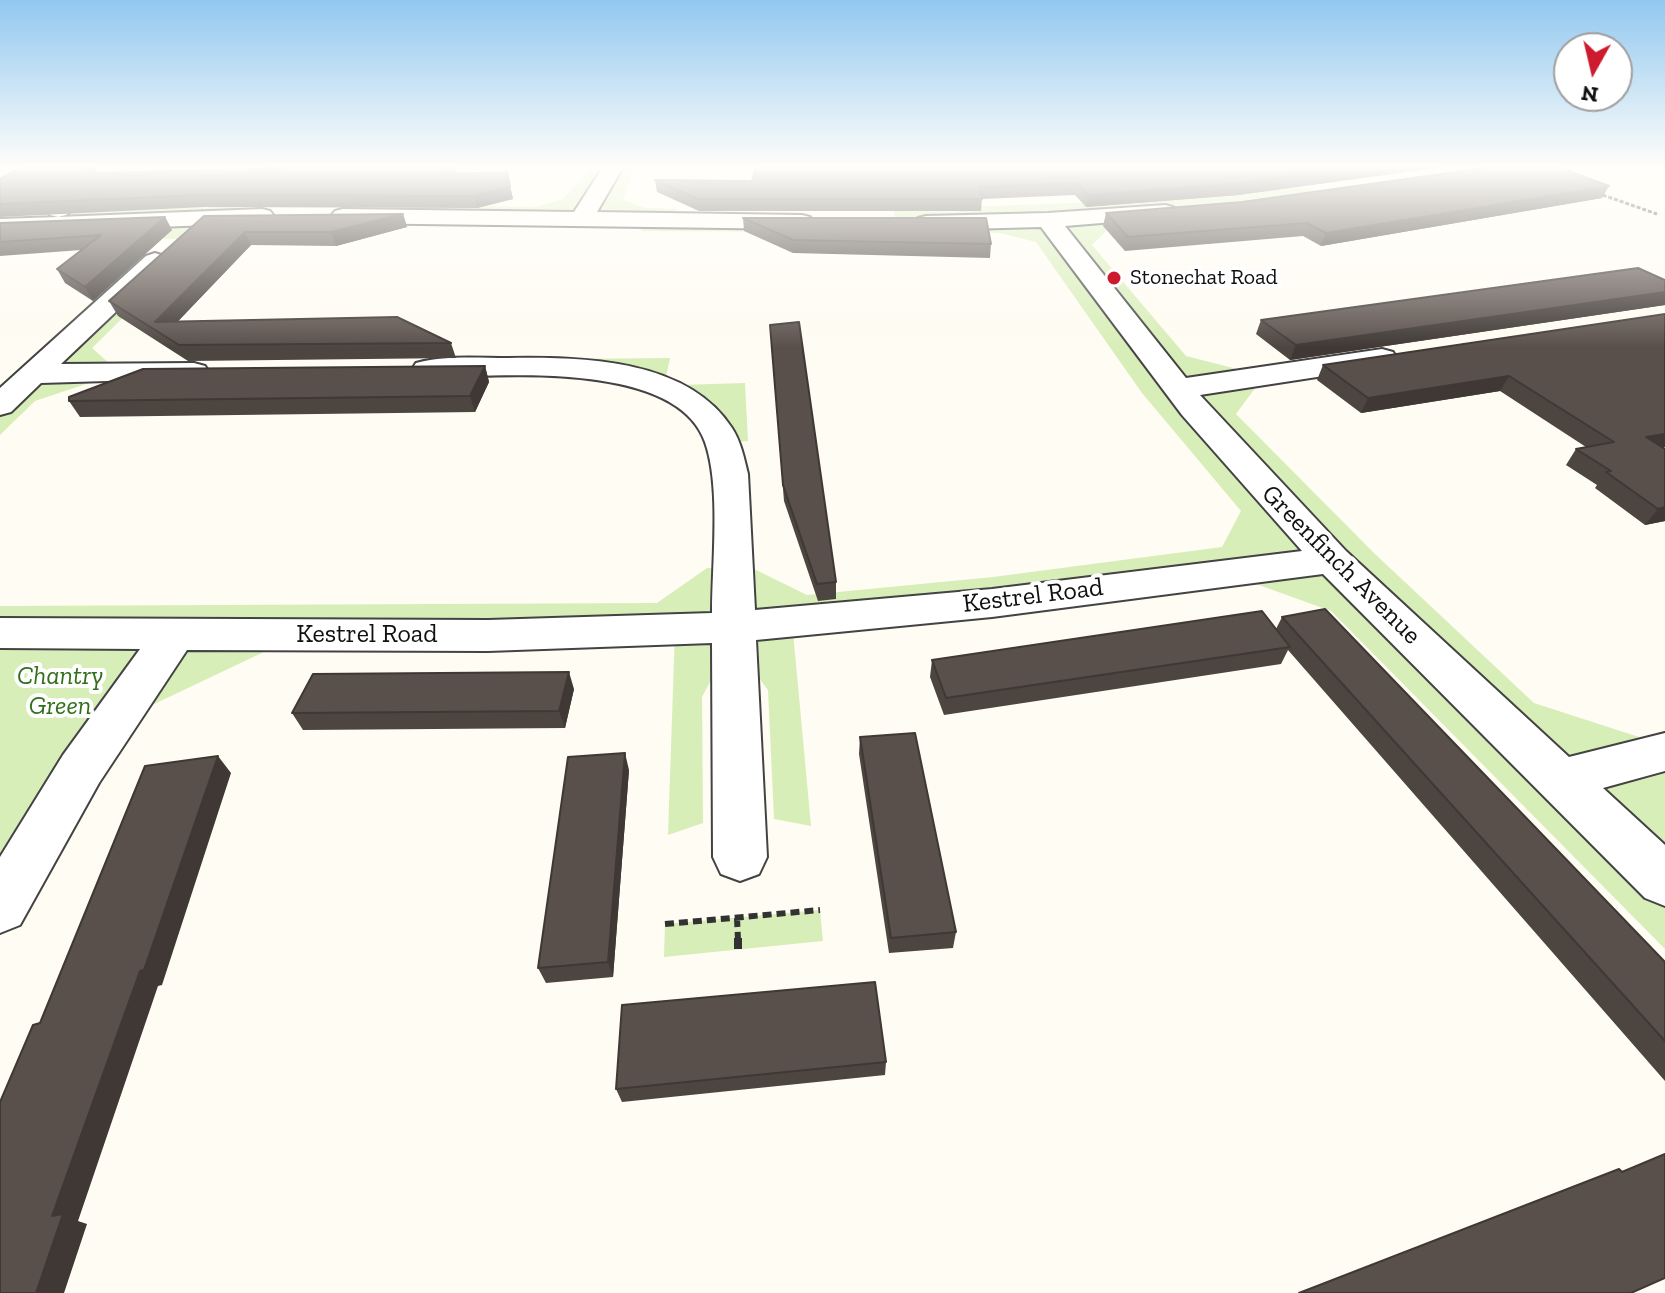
<!DOCTYPE html>
<style>
body{margin:0}
#map{position:relative;width:1665px;height:1293px;overflow:hidden;background:#fffcf3;font-family:"Zilla Slab",serif}
canvas{display:block}
.north{position:absolute;left:1553px;top:32px;width:80px;height:80px;box-sizing:border-box;background:#fff;border:2px solid #9f9f9f;border-radius:50%;rotate:188deg;font-size:22px;font-weight:700;line-height:32px;text-align:center;color:#101010}
.north::after{content:'';display:block;margin:auto;width:28px;height:36px;background:#ce1a2f;clip-path:polygon(50% 0,100% 100%,50% 72%,0 100%)}
</style>
<div id="map">
<canvas width="1665" height="1293"></canvas>
<div class="north">N</div>
</div>
<script>
const c = document.querySelector('canvas').getContext('2d');
c.lineJoin = 'round';
function fillPath(path, color) {
  c.fillStyle = color;
  c.fill(path, 'evenodd');
}
function trace(path, color, width, dash) {
  c.strokeStyle = color;
  c.lineWidth = width;
  c.lineCap = dash ? 'butt' : 'round';
  c.setLineDash(dash || []);
  c.stroke(path);
}
function label(font, color, halo, rows, align = 'center') {
  c.font = font + ' "Zilla Slab",serif';
  c.lineWidth = 8;
  c.setLineDash([]);
  c.textBaseline = 'middle';
  c.strokeStyle = halo;
  c.fillStyle = color;
  for (const [text, x, y, turn = 0] of rows) {
    c.save();
    c.translate(x, y);
    c.rotate((+turn || 0) * Math.PI / 180);
    c.textAlign = isNaN(turn) ? turn : align;
    if (halo) c.strokeText(text, 0, 0);
    c.fillText(text, 0, 0);
    c.restore();
  }
}
fillPath(new Path2D(`
 M 593,167 L 633,167 L 623,200 L 645,208 L 677,209 L 673,220 L 895,222 L 894,211 L 957,212 L 966,207 L 1100,202 L 1130,204 L 1284,187 L 1310,189 L 1320,194 L 1109,228 L 1092,245 L 1186,356 L 1241,370 L 1256,387 L 1236,414 L 1375,554 L 1534,703 L 1639,737 L 1665,764 L 1665,949 L 1331,611 L 1256,584 L 1243,586 L 1233,573 L 792,621 L 811,826 L 774,819 L 768,690 L 749,665 L 718,667 L 702,697 L 703,823 L 668,835 L 675,630 L 279,635 L 268,650 L 110,725 L 0,907 L 0,606 L 657,603 L 707,568 L 754,569 L 807,595 L 993,577 L 1222,547 L 1241,511 L 1142,393 L 1036,242 L 1000,233 L 641,231 L 647,220 L 403,216 L 416,205 L 536,207 L 563,199 Z
 M 237,206 L 92,348 L 110,364 L 95,381 L 35,401 L 0,435 L 0,405 L 179,239 L 165,239 L 151,230 L 0,237 L 0,216 Z
 M 670,358 L 666,377 L 652,384 L 564,359 Z
 M 745,383 L 748,441 L 723,443 L 680,385 Z
 M 820,910 L 823,941 L 664,957 L 665,924 Z`), '#d8eeb8');
const minor = new Path2D(`
 M 101,167 L 124,167 L 66,215 L 58,217 L 262,209 L 270,211 L 274,216 L 270,221 L 262,223 L 0,233 L 0,219 L 58,217 L 50,215 L 47,210 L 50,205 Z
 M 603,167 L 623,167 L 597,212 L 802,215 L 810,217 L 814,222 L 810,227 L 802,229 L 343,223 L 335,221 L 331,216 L 335,211 L 343,209 L 574,212 Z
 M 1165,205 L 1173,207 L 1176,212 L 1173,217 L 1065,226 L 1186,378 L 1382,349 L 1393,352 L 1397,358 L 1393,364 L 1382,367 L 1200,395 L 1346,551 L 1569,757 L 1665,733 L 1665,771 L 1603,788 L 1665,845 L 1665,906 L 1645,898 L 1323,574 L 992,617 L 756,640 L 767,857 L 759,874 L 740,881 L 721,874 L 713,857 L 712,643 L 488,651 L 187,650 L 99,783 L 20,925 L 0,933 L 0,857 L 63,755 L 140,649 L 0,648 L 0,618 L 488,620 L 712,613 C 712,564 721,487 705,442 C 676,359 496,376 427,378 L 416,375 L 412,369 L 416,363 C 445,355 478,358 508,358 C 581,357 687,358 732,428 C 741,442 744,458 748,474 L 755,610 L 992,589 L 1302,551 L 1182,415 L 1041,227 L 926,230 L 918,228 L 914,223 L 918,218 L 926,216 L 1048,213 Z
 M 155,253 L 164,256 L 168,261 L 164,266 L 61,364 L 194,363 L 205,366 L 209,372 L 205,378 L 41,383 L 11,412 L 0,415 L 0,388 L 146,256 Z`);
trace(minor, '#434343', 4);
trace(new Path2D(`
 M 1597,193 L 1657,214`), '#323232', 3, [4, 2]);
trace(new Path2D(`
 M 737,918 L 738,940
 M 665,924 L 820,910`), '#323232', 6, [9, 5]);
trace(new Path2D(`
 M 738,938 L 738,949`), '#323232', 8, [12, 6]);
fillPath(minor, '#fff');
fillPath(new Path2D(`
 M 296,167 L 458,167 L 455,174 L 507,172 L 513,199 L 477,208 L 205,207 L 0,217 L 0,179 L 96,169 L 92,172 L 294,168 Z
 M 756,167 L 1442,167 L 1238,195 L 1086,207 L 1075,195 L 982,199 L 981,211 L 699,211 L 657,192 L 655,180 L 752,181 Z
 M 1602,198 L 1321,246 L 1303,236 L 1125,251 L 1103,226 L 1106,213 L 1242,202 Z
 M 403,214 L 407,227 L 336,246 L 251,245 L 178,321 L 451,343 L 456,358 L 188,361 L 118,316 L 109,301 L 204,216 Z
 M 165,217 L 172,230 L 93,301 L 65,283 L 57,269 L 81,250 L 0,256 L 0,223 Z
 M 743,218 L 991,244 L 990,258 L 793,253 L 744,231 Z
 M 1665,280 L 1665,305 L 1290,360 L 1256,334 L 1261,320 Z
 M 1665,314 L 1663,448 L 1665,449 L 1665,521 L 1645,525 L 1595,488 L 1597,485 L 1566,465 L 1576,449 L 1586,447 L 1500,391 L 1361,413 L 1317,380 L 1323,365 Z
 M 771,340 L 836,582 L 836,599 L 818,601 L 784,501 Z
 M 485,366 L 489,382 L 475,412 L 80,417 L 69,401 Z
 M 1282,617 L 1665,962 L 1665,1081 L 1288,650 L 1281,664 L 944,715 L 930,677 L 932,660 L 1276,629 Z
 M 574,689 L 565,728 L 303,730 L 292,713 Z
 M 860,737 L 956,932 L 953,948 L 889,953 L 859,754 Z
 M 629,770 L 613,977 L 546,983 L 538,968 Z
 M 886,1062 L 885,1075 L 622,1102 L 616,1089 Z`), '#4d4540');
fillPath(new Path2D(`
 M 81,167 L 95,167 L 96,169 L 86,177 Z
 M 449,167 L 458,167 L 449,186 L 446,174 Z
 M 1360,167 L 1442,167 L 1238,195 L 1086,207 L 1088,195 Z
 M 507,172 L 513,199 L 477,208 L 474,196 Z
 M 1609,186 L 1602,198 L 1321,246 L 1326,233 Z
 M 403,214 L 407,227 L 336,246 L 331,232 Z
 M 165,217 L 172,230 L 93,301 L 85,287 Z
 M 245,232 L 251,245 L 164,336 L 155,322 Z
 M 1665,292 L 1665,305 L 1290,360 L 1296,345 Z
 M 485,366 L 489,382 L 475,412 L 470,396 Z
 M 1509,376 L 1500,391 L 1361,413 L 1368,398 Z
 M 1665,434 L 1665,447 L 1634,453 L 1646,437 Z
 M 1665,507 L 1665,521 L 1645,525 L 1658,509 Z
 M 569,672 L 574,689 L 565,728 L 559,711 Z
 M 625,753 L 629,770 L 613,977 L 608,962 Z
 M 218,756 L 231,773 L 162,985 L 158,986 L 78,1221 L 87,1224 L 64,1293 L 36,1293 L 52,1216 Z`), '#3f3834');
const building = new Path2D(`
 M 21,167 L 83,167 L 94,173 L 294,168 L 296,167 L 449,167 L 446,174 L 507,172 L 510,187 L 474,196 L 199,195 L 0,204 L 0,179 Z
 M 756,167 L 1360,167 L 1241,183 L 1088,195 L 1077,183 L 980,187 L 982,199 L 698,199 L 655,180 L 752,181 Z
 M 1491,167 L 1558,167 L 1609,186 L 1326,233 L 1307,223 L 1128,237 L 1106,213 L 1242,202 Z
 M 403,214 L 331,232 L 245,232 L 155,322 L 397,317 L 451,343 L 179,345 L 109,301 L 204,216 Z
 M 165,217 L 85,287 L 57,269 L 101,235 L 0,242 L 0,223 Z
 M 743,218 L 986,218 L 991,244 L 793,240 Z
 M 1638,268 L 1665,280 L 1665,292 L 1296,345 L 1261,320 Z
 M 1665,314 L 1665,434 L 1646,437 L 1665,449 L 1665,507 L 1658,509 L 1606,472 L 1611,471 L 1576,449 L 1614,442 L 1509,376 L 1368,398 L 1323,365 Z
 M 799,322 L 836,582 L 817,584 L 783,485 L 770,325 Z
 M 485,366 L 470,396 L 69,401 L 69,397 L 143,369 Z
 M 1325,609 L 1665,962 L 1665,1041 L 1282,617 Z
 M 1262,611 L 1290,647 L 946,698 L 932,660 Z
 M 569,672 L 559,711 L 292,713 L 313,674 Z
 M 915,733 L 956,932 L 891,938 L 860,737 Z
 M 625,753 L 608,962 L 538,968 L 568,757 Z
 M 218,756 L 144,970 L 140,971 L 52,1216 L 63,1214 L 36,1293 L 0,1293 L 0,1102 L 33,1025 L 40,1023 L 145,766 Z
 M 875,982 L 886,1062 L 616,1089 L 622,1005 Z
 M 1665,1154 L 1665,1278 L 1631,1293 L 1299,1293 L 1619,1169 L 1622,1172 Z`);
fillPath(building, '#5a504b');
trace(building, '#3f3834', 2);
const sky = c.createLinearGradient(0, 0, 0, 348);
sky.addColorStop(0, '#92c8f0');
sky.addColorStop(0.48, '#fffefa');
sky.addColorStop(1, '#fffefa00');
c.fillStyle = sky;
c.fillRect(0, 0, 1665, 348);
for (const [x, y, r, color] of [
 [1114,278,8,"#ce1a2f"]
]) {
  const dot = new Path2D();
  dot.arc(x, y, r, 0, 2 * Math.PI);
  c.fillStyle = color;
  c.fill(dot);
  trace(dot, '#fff', 3);
}
label('22px', '#101010', '#fff', [
 ["Stonechat Road",1130,278]
], 'left');
label('26px', '#101010', '#fff', [
 ["Greenfinch Avenue",1341,565,45],
 ["Kestrel Road",1033,596,-7],
 ["Kestrel Road",367,635]
]);
label('italic 26px', '#316f19', '#fff', [
 ["Chantry",60,677],
 ["Green",60,707]
]);
</script>
